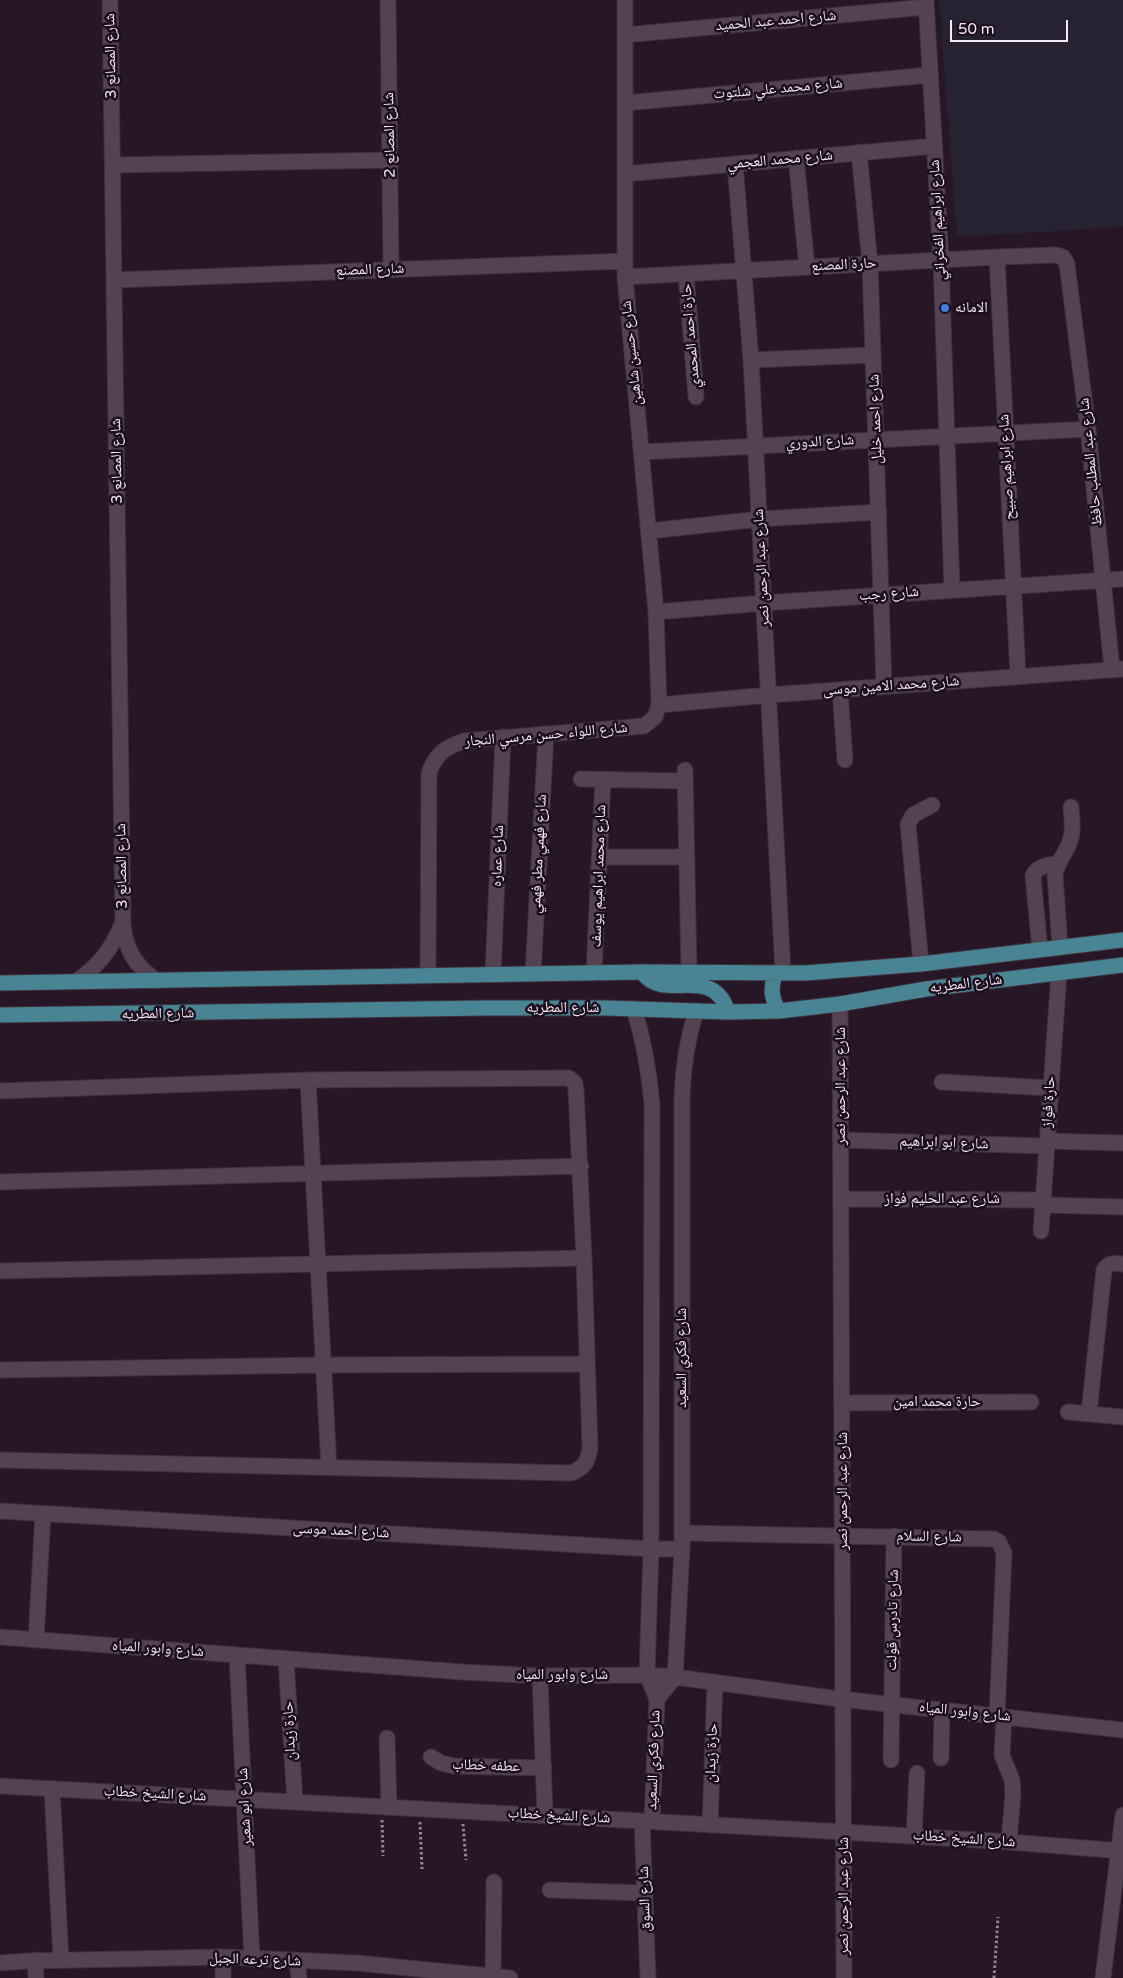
<!DOCTYPE html>
<meta charset="utf-8">
<style>
body{margin:0}
#map{position:relative;width:1123px;height:1978px;overflow:hidden;background:#271726;font-family:"Varela Round",sans-serif}
canvas{display:block}
.scale{position:absolute;left:950px;top:20px;width:118px;height:22px;box-sizing:border-box;border:2px solid #f3e7f2;border-top:0;padding-left:6px;font-size:15px;line-height:18px;white-space:nowrap;color:#f3e7f2;-webkit-text-stroke:4px #1d0e1d;paint-order:stroke}
</style>
<div id="map">
<canvas width="1123" height="1978"></canvas>
<div class="scale">50 m</div>
</div>
<script>
const c = document.querySelector('canvas').getContext('2d');
c.lineJoin = 'round';
function fillPath(path, color) {
  c.fillStyle = color;
  c.fill(path, 'evenodd');
}
function trace(path, color, width, dash) {
  c.strokeStyle = color;
  c.lineWidth = width;
  c.lineCap = dash ? 'butt' : 'round';
  c.setLineDash(dash || []);
  c.stroke(path);
}
function label(font, color, halo, rows, align = 'center') {
  c.font = font + ' "Varela Round","Noto Naskh Arabic",sans-serif';
  c.lineWidth = 5;
  c.setLineDash([]);
  c.textBaseline = 'middle';
  c.strokeStyle = halo;
  c.fillStyle = color;
  for (const [text, x, y, turn = 0] of rows) {
    c.save();
    c.translate(x, y);
    c.rotate((+turn || 0) * Math.PI / 180);
    c.textAlign = isNaN(turn) ? turn : align;
    if (halo) c.strokeText(text, 0, 0);
    c.fillText(text, 0, 0);
    c.restore();
  }
}
fillPath(new Path2D(`
 M 939,0 L 1123,0 L 1123,227 L 957,237 Z`), '#262232');
const minor = new Path2D(`
 M 110,0 L 123,923 C 125,949 135,966 157,981
 M 388,0 L 391,269
 M 926,0 L 941,260 L 952,590
 M 625,35 L 926,7
 M 625,103 L 930,75
 M 859,152 L 870,264 L 884,686
 M 796,158 L 807,267
 M 735,164 L 751,360 L 783,973
 M 113,165 L 390,160
 M 625,174 L 935,146
 M 997,257 L 1018,676
 M 686,274 L 696,397
 M 625,277 L 997,257 L 1056,255 L 1063,257 L 1067,264 L 1088,429 L 1112,669
 M 115,280 L 625,261
 M 751,360 L 873,355
 M 642,452 L 1088,429
 M 649,531 L 760,519 L 879,512
 M 656,612 L 764,603 L 1123,579
 M 840,690 L 845,760
 M 659,705 L 769,695 L 1123,669
 M 685,770 L 689,972
 M 581,779 L 685,781
 M 599,857 L 687,857
 M 1060,947 L 1055,874 C 1058,862 1064,855 1069,844 C 1074,832 1072,820 1071,807
 M 1040,950 L 1033,876 C 1037,866 1047,865 1057,864
 M 921,964 L 908,824 L 913,815 L 932,805
 M 594,973 L 603,779
 M 533,974 L 546,734
 M 493,975 L 503,737
 M 428,976 L 429,773 C 435,755 445,747 464,741 L 644,726 L 655,717 L 659,705 L 656,612 L 625,277 L 625,0
 M 75,982 C 98,967 112,949 122,924
 M 840,1004 L 844,1978
 M 634,1009 C 644,1041 649,1071 652,1104 L 651,1549 L 647,1675 L 657,1699 L 652,1821
 M 308,1080 L 329,1467
 M 942,1082 L 1050,1088
 M 0,1091 L 308,1080 L 569,1078 L 575,1083 L 576,1090 L 584,1258 L 590,1448 C 588,1462 584,1468 571,1473 L 0,1460
 M 841,1140 L 1046,1146
 M 1047,1141 L 1123,1143
 M 0,1182 L 581,1166
 M 841,1199 L 1043,1200
 M 1043,1205 L 1123,1207
 M 1041,1231 L 1059,973
 M 0,1271 L 584,1258
 M 0,1370 L 324,1365 L 587,1364
 M 842,1403 L 1031,1402
 M 1068,1412 L 1123,1417
 M 1089,1413 L 1104,1270 C 1109,1262 1115,1263 1123,1264
 M 0,1511 L 651,1549 L 682,1549
 M 682,1533 L 994,1539 L 999,1542 L 1004,1553 L 997,1716
 M 0,1637 L 462,1672 L 540,1676 L 647,1675 L 675,1677 L 832,1698 L 1123,1730
 M 36,1640 L 43,1514
 M 237,1655 L 252,1959
 M 286,1660 L 295,1802
 M 540,1676 L 545,1816
 M 657,1699 L 675,1677 L 682,1549 L 682,1097 C 683,1067 687,1040 696,1011
 M 1004,1717 L 1002,1755 L 1012,1780 L 1013,1793 L 1009,1842
 M 387,1738 L 389,1807
 M 431,1757 L 441,1763 L 454,1766 L 544,1768
 M 941,1758 L 942,1710
 M 891,1760 L 894,1536
 M 0,1786 L 844,1832 L 1009,1842 L 1123,1851
 M 52,1789 L 61,1960
 M 642,1821 L 648,1978
 M 710,1825 L 715,1682
 M 914,1836 L 917,1773
 M 550,1890 L 645,1893
 M 35,1960 L 36,1978
 M 297,1961 L 299,1978
 M 0,1963 L 27,1961 L 223,1957 L 357,1963 L 510,1978
 M 493,1977 L 494,1882
 M 223,1978 L 223,1957
 M 1103,1978 L 1123,1815`);
const major = new Path2D(`
 M 642,972 C 663,1004 712,962 728,1012
 M 776,973 C 770,987 771,998 779,1011
 M 0,983 L 642,972 L 805,973 L 921,964 L 1123,940
 M 0,1015 L 487,1008 L 606,1008 L 728,1012 L 779,1011 L 840,1004 L 926,989 L 1123,965`);
trace(minor, '#3d313c', 17);
trace(major, '#3d313c', 17);
trace(new Path2D(`
 M 382,1820 L 383,1856
 M 420,1822 L 422,1869
 M 463,1824 L 466,1860
 M 994,1978 L 998,1917`), '#948693', 3, [2.5, 2.5]);
trace(minor, '#544152', 15);
trace(major, '#498494', 15);
for (const [x, y, r, color] of [
 [945,308,5,"#3f7fe0"]
]) {
  const dot = new Path2D();
  dot.arc(x, y, r, 0, 2 * Math.PI);
  c.fillStyle = color;
  c.fill(dot);
  trace(dot, '#1d0e1d', 2);
}
label('15px', '#f3e7f2', '#1d0e1d', [
 ["شارع احمد عبد الحميد",776,21,-5],
 ["شارع المصانع 3",111,56,-91],
 ["شارع محمد علي شلتوت",778,89,-5],
 ["شارع المصانع 2",390,135,-91],
 ["شارع محمد العجمي",780,160,-5],
 ["شارع ابراهيم الفخراني",938,220,-93],
 ["حارة المصنع",844,265,-3],
 ["شارع المصنع",370,270,-2],
 ["حارة احمد المحمدي",691,336,-95],
 ["شارع حسين شاهين",632,353,-96],
 ["شارع احمد خليل",876,419,-92],
 ["شارع الدوري",820,442,-3],
 ["شارع المصانع 3",117,461,-91],
 ["شارع عبد المطلب حافظ",1091,462,-96],
 ["شارع ابراهيم صبيح",1007,467,-93],
 ["شارع عبد الرحمن نصر",762,568,-93],
 ["شارع رجب",889,594,-4],
 ["شارع محمد الامين موسى",891,686,-4],
 ["شارع اللواء حسن مرسي النجار",546,735,-5],
 ["شارع فهمي مطر فهمي",539,854,-87],
 ["شارع عماره",498,856,-88],
 ["شارع المصانع 3",122,866,-91],
 ["شارع محمد ابراهيم يوسف",599,876,-88],
 ["شارع المطريه",966,984,-7],
 ["شارع المطريه",563,1008],
 ["شارع المطريه",158,1014,-1],
 ["شارع عبد الرحمن نصر",841,1086,-90],
 ["حارة فواز",1049,1102,-86],
 ["شارع ابو ابراهيم",944,1143,2],
 ["شارع عبد الحليم فواز",942,1199],
 ["شارع فكري السعيد",682,1358,-90],
 ["حارة محمد امين",937,1402],
 ["شارع عبد الرحمن نصر",843,1491,-90],
 ["شارع احمد موسى",341,1531,3],
 ["شارع السلام",929,1537,1],
 ["شارع تادرس قولت",893,1620,-89],
 ["شارع وابور المياه",158,1649,4],
 ["شارع وابور المياه",562,1675],
 ["شارع وابور المياه",965,1712,6],
 ["حارة زيدان",290,1731,-93],
 ["حارة زيدان",712,1753,-88],
 ["شارع فكري السعيد",654,1760,-88],
 ["عطفه خطاب",486,1766,2],
 ["شارع الشيخ خطاب",155,1794,3],
 ["شارع ابو شعير",245,1807,-93],
 ["شارع الشيخ خطاب",559,1816,3],
 ["شارع الشيخ خطاب",964,1839,4],
 ["شارع عبد الرحمن نصر",844,1896,-90],
 ["شارع السوق",645,1899,-92],
 ["شارع ترعه الجبل",255,1960,2]
]);
label('15px', '#f3e7f2', '#1d0e1d', [
 ["الامانه",955,308]
], 'left');
</script>
